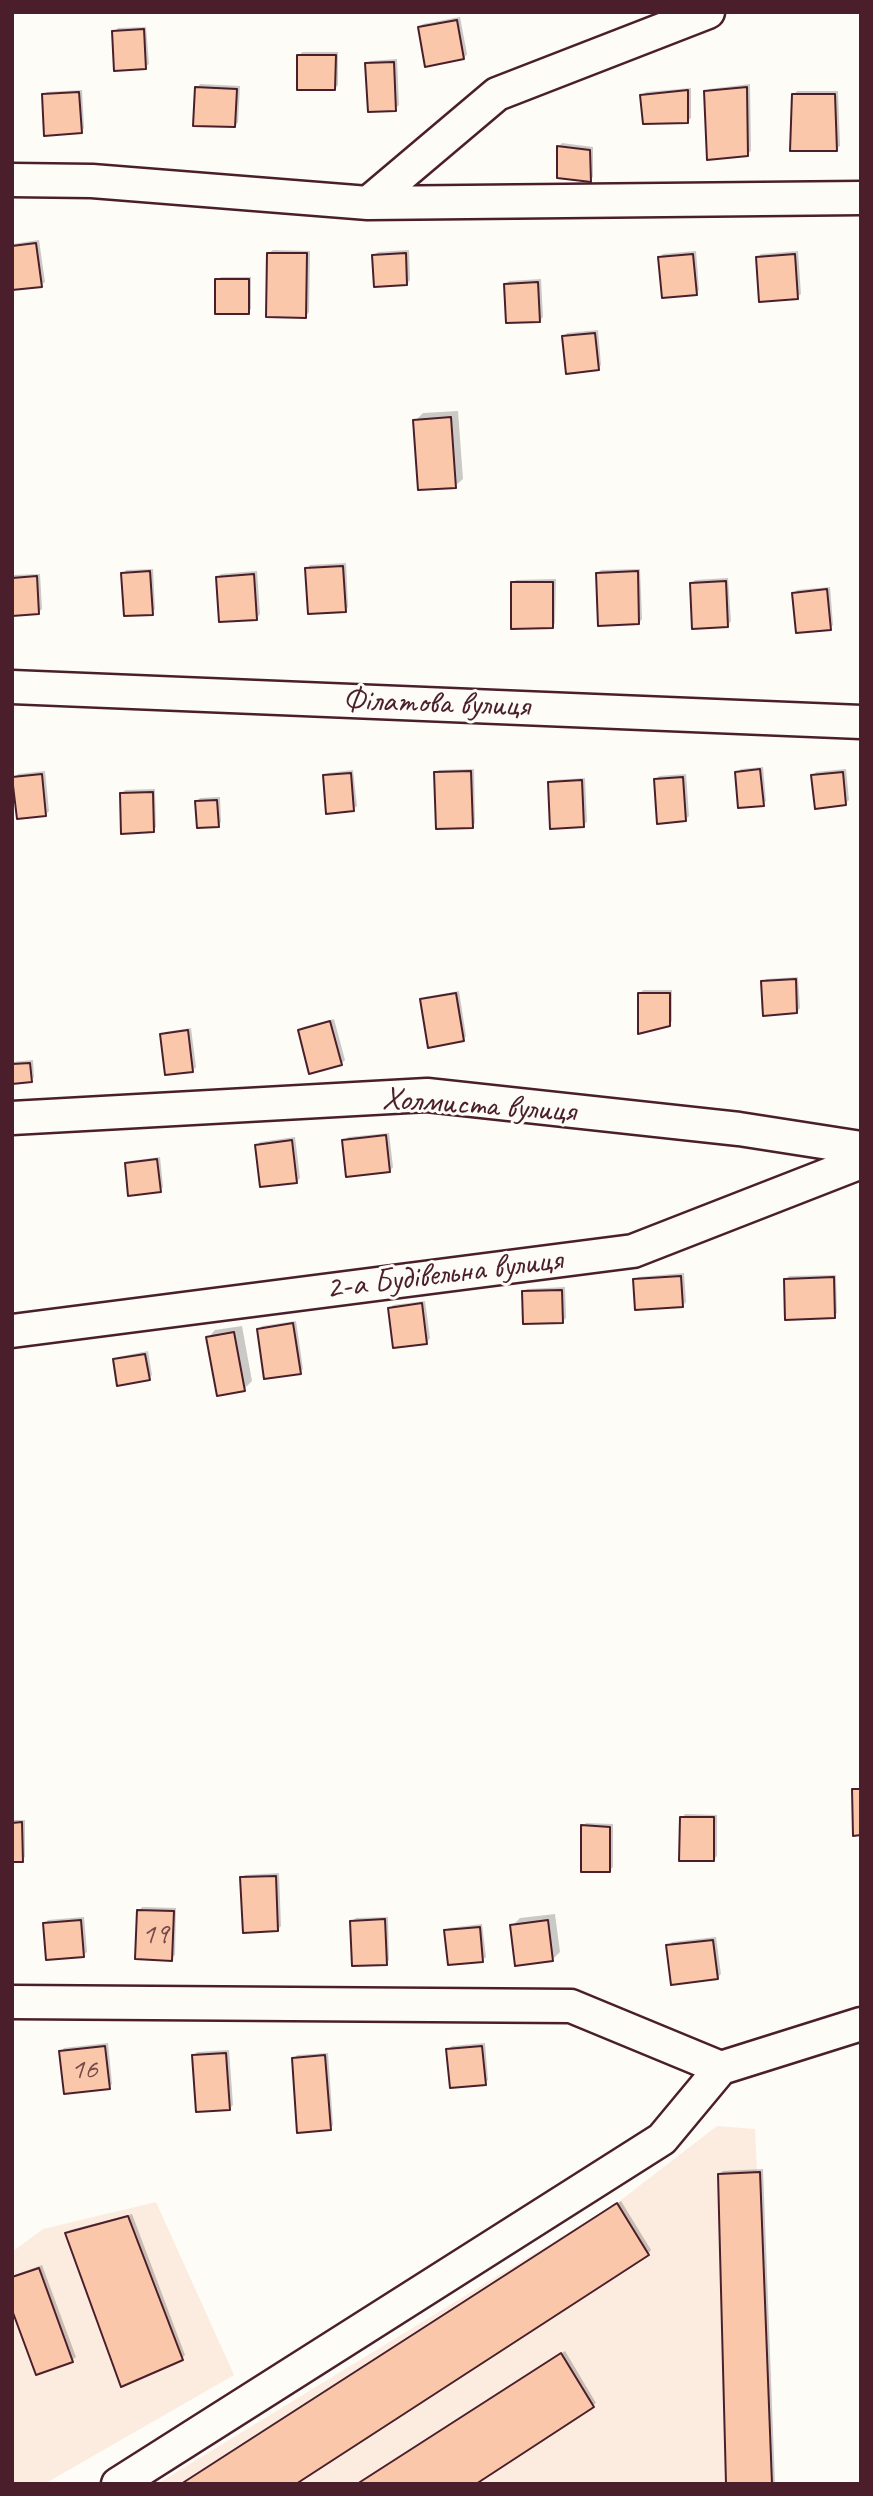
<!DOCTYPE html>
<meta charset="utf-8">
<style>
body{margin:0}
#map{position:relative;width:873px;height:2496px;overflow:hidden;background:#fdfcf7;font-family:Caveat,sans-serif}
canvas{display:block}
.frame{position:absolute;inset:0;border:14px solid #4a1f2b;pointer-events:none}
</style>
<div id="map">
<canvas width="873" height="2496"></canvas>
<div class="frame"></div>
</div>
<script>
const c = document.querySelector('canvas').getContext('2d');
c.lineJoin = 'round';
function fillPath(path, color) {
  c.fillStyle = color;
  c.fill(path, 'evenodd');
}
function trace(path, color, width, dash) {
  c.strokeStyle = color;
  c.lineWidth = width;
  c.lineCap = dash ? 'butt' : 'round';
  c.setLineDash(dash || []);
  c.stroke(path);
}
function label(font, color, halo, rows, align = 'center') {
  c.font = font + ' Caveat,sans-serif';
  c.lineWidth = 6;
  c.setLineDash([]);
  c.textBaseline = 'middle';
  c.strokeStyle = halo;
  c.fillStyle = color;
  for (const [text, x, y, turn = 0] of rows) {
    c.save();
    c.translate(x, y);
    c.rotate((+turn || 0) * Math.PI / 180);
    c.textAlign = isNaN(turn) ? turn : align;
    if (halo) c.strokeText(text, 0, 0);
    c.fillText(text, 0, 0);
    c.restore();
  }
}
fillPath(new Path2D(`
 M 717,2126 L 755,2129 L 772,2484 L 157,2484 L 617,2203 Z
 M 156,2202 L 234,2375 L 46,2483 L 12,2484 L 12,2252 L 43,2229 Z`), '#fcece0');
fillPath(new Path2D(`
 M 460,17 L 467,54 L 464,58 L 419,27 L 423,24 Z
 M 146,27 L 149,64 L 145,67 L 114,32 L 118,28 Z
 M 302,52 L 338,52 L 338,85 L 335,88 L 299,56 Z
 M 397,59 L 399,105 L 395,109 L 367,64 L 370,61 Z
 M 200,84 L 240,86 L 238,122 L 235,126 L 197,88 Z
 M 750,84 L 751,151 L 747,154 L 706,92 L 709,89 Z
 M 691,88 L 691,118 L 687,121 L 642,95 L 646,92 Z
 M 82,90 L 84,128 L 81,132 L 43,95 L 47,92 Z
 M 797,91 L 838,91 L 840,146 L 836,149 L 794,94 Z
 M 12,104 L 14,131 L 12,133 Z
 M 562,143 L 593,147 L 593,177 L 590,180 L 559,146 Z
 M 39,240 L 45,282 L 41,285 L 12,289 L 12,244 Z
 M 273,250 L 310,251 L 309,312 L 306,316 L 269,253 Z
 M 409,250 L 410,280 L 407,284 L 374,255 L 378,252 Z
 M 696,251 L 699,290 L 696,293 L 660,257 L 663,254 Z
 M 798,251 L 801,294 L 797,297 L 758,257 L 761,254 Z
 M 221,277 L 251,277 L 251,309 L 248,312 L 217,280 Z
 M 541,279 L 543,317 L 540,320 L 506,284 L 509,281 Z
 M 598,330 L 601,365 L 598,369 L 564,336 L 567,333 Z
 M 458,411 L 463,479 L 455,486 L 415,421 L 423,413 Z
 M 346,563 L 348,607 L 345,610 L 307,569 L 310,565 Z
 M 153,569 L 155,609 L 152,613 L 123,574 L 126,570 Z
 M 640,569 L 642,619 L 639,623 L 598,573 L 601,570 Z
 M 257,571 L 260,614 L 257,618 L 218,577 L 221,574 Z
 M 40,574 L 42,609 L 38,613 L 12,614 L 12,575 Z
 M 728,578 L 731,621 L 728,625 L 692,583 L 695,580 Z
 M 556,579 L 555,623 L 552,627 L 512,583 L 516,580 Z
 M 830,587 L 833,625 L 830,628 L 794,593 L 797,590 Z
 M 763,767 L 766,801 L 763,804 L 737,772 L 741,769 Z
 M 474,769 L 475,823 L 472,826 L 436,773 L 439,770 Z
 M 846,769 L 849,800 L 845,804 L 813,775 L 816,772 Z
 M 353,770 L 357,806 L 353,809 L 325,776 L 328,773 Z
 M 45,771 L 49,811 L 46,814 L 14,778 L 18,774 Z
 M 686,774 L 689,816 L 685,820 L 655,780 L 659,776 Z
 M 585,778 L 587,822 L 583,825 L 550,783 L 554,780 Z
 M 155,789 L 156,827 L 153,831 L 122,794 L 125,790 Z
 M 220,797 L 221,822 L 218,826 L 197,801 L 200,798 Z
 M 798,977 L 800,1008 L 797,1012 L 763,982 L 766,979 Z
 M 643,990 L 672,990 L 672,1021 L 669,1025 L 640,994 Z
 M 459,991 L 466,1036 L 463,1040 L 422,1000 L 425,997 Z
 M 334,1019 L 345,1060 L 341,1064 L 300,1030 L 303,1027 Z
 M 191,1028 L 196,1067 L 193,1070 L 162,1035 L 165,1032 Z
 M 33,1060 L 34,1077 L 31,1081 L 12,1082 L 12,1062 Z
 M 389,1133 L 393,1167 L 390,1171 L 344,1141 L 348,1137 Z
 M 295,1137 L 300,1178 L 297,1181 L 257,1145 L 260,1142 Z
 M 160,1157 L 163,1187 L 160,1190 L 126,1164 L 130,1161 Z
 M 684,1273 L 686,1302 L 683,1305 L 635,1280 L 638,1277 Z
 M 836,1275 L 837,1313 L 834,1316 L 786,1280 L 789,1276 Z
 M 565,1287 L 566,1318 L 562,1322 L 524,1292 L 527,1289 Z
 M 425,1301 L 430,1338 L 427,1342 L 390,1308 L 393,1305 Z
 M 296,1321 L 303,1369 L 300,1372 L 258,1330 L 262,1326 Z
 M 242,1326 L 252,1381 L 244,1389 L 208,1338 L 215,1330 Z
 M 148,1351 L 152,1375 L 149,1378 L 114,1360 L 118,1357 Z
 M 685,1814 L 717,1815 L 717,1856 L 713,1860 L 682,1818 Z
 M 12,1820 L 25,1820 L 25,1857 L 22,1860 L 12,1860 Z
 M 586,1823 L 613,1824 L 613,1867 L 609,1871 L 583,1826 Z
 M 279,1873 L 281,1926 L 278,1929 L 242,1878 L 245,1875 Z
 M 142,1907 L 176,1908 L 175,1955 L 171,1959 L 139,1911 Z
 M 555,1914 L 560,1952 L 552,1960 L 512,1926 L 520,1918 Z
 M 84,1917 L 87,1952 L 83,1955 L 45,1923 L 48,1920 Z
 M 388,1917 L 389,1960 L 386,1963 L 352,1921 L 356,1918 Z
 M 482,1924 L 486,1957 L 482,1960 L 446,1931 L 449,1928 Z
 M 716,1937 L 721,1974 L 717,1978 L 668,1946 L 672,1942 Z
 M 108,2043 L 112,2084 L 109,2087 L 61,2052 L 64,2048 Z
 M 485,2043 L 488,2080 L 485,2083 L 448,2049 L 452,2046 Z
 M 229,2050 L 233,2105 L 230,2108 L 194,2056 L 197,2052 Z
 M 328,2053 L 333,2125 L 330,2128 L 294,2059 L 297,2055 Z
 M 763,2169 L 775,2484 L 728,2484 L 719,2174 L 723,2171 Z
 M 621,2201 L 651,2250 L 648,2254 L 182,2484 Z
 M 132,2214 L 185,2355 L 182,2358 L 67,2234 L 70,2230 Z
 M 42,2265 L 76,2357 L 72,2360 L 12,2305 L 12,2276 Z
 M 565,2351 L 596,2403 L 473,2484 L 357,2484 Z`), '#0003');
const building = new Path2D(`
 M 457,20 L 464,59 L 425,67 L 418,27 Z
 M 144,29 L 146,69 L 114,71 L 112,31 Z
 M 297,55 L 336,55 L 335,90 L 297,90 Z
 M 394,62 L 396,111 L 368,112 L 365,63 Z
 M 195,87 L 237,89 L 235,127 L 193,126 Z
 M 747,87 L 748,156 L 707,160 L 704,91 Z
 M 688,90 L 688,123 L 643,124 L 640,95 Z
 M 79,92 L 82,133 L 44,136 L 42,94 Z
 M 792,94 L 835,94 L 837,151 L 790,151 Z
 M 557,146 L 590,150 L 591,182 L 557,178 Z
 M 36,243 L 42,287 L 12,290 L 12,246 Z
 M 267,253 L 307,253 L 306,318 L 266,317 Z
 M 406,253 L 407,285 L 374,287 L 372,255 Z
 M 693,254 L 697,295 L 662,298 L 658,257 Z
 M 795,254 L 798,299 L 759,302 L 756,257 Z
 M 215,279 L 249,279 L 249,314 L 215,314 Z
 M 538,282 L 540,322 L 506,323 L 504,284 Z
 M 595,333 L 599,370 L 566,374 L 562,336 Z
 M 451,417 L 456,488 L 418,490 L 413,420 Z
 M 343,566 L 346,612 L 308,614 L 305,568 Z
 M 150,571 L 153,615 L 124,616 L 121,573 Z
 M 638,571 L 639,624 L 598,626 L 596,573 Z
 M 254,574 L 257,620 L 219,622 L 216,577 Z
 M 37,576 L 39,614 L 12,616 L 12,578 Z
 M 726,581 L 728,627 L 692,629 L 690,583 Z
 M 511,582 L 553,582 L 553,628 L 511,629 Z
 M 827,589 L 831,630 L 796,633 L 792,593 Z
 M 760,769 L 764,806 L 738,808 L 735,772 Z
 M 471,771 L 473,828 L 436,829 L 434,772 Z
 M 843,772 L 846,805 L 815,809 L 811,775 Z
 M 351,773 L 354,811 L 326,814 L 323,775 Z
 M 42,774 L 46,816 L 17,819 L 12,777 Z
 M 683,777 L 686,821 L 657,824 L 654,779 Z
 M 582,780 L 584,827 L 550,829 L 548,782 Z
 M 153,792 L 154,832 L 121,834 L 120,793 Z
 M 217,800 L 219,827 L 197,828 L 195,801 Z
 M 796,979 L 797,1013 L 763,1016 L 761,981 Z
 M 456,993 L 464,1041 L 428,1048 L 420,999 Z
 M 638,993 L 670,993 L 670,1026 L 638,1034 Z
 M 330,1021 L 342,1065 L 309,1074 L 298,1030 Z
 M 188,1030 L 193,1072 L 165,1075 L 160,1034 Z
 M 30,1063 L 32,1082 L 12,1084 L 12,1064 Z
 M 386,1135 L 390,1172 L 346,1177 L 342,1140 Z
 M 292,1140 L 297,1183 L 260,1187 L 255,1145 Z
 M 157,1159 L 161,1192 L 128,1196 L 125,1163 Z
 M 681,1276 L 683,1307 L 635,1310 L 633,1279 Z
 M 834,1277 L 835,1318 L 785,1320 L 784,1279 Z
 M 562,1290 L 563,1323 L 523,1324 L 522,1291 Z
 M 422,1303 L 427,1344 L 393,1348 L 388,1308 Z
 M 293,1323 L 301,1374 L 264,1379 L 257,1329 Z
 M 234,1332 L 245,1391 L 217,1396 L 206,1337 Z
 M 145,1354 L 150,1380 L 117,1386 L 113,1359 Z
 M 852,1789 L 861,1789 L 861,1835 L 853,1836 Z
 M 680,1817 L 714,1817 L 714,1861 L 679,1861 Z
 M 22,1822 L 23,1862 L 12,1862 L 12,1823 Z
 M 581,1825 L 610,1827 L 610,1872 L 581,1872 Z
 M 276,1876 L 278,1931 L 243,1933 L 240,1877 Z
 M 137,1910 L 174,1911 L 172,1961 L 135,1959 Z
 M 385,1919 L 387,1965 L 352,1966 L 350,1921 Z
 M 81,1920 L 84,1957 L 46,1960 L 43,1923 Z
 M 548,1920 L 553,1961 L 515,1966 L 510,1925 Z
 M 480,1927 L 483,1962 L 448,1965 L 444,1930 Z
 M 713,1940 L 718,1979 L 671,1985 L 666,1945 Z
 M 105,2046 L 110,2089 L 64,2094 L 59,2051 Z
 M 482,2046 L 486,2085 L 450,2088 L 446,2049 Z
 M 226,2053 L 230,2110 L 196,2112 L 192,2055 Z
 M 325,2055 L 331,2130 L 297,2133 L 292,2058 Z
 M 760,2172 L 772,2484 L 726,2484 L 718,2174 Z
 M 617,2203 L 649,2255 L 296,2484 L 181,2484 Z
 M 128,2216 L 183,2360 L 121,2387 L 65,2233 Z
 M 39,2268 L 73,2362 L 36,2375 L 12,2310 L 12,2277 Z
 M 561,2353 L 594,2407 L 476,2484 L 357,2484 Z`);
fillPath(building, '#fac7aa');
trace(building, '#4a1f2b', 2);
const street = new Path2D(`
 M 12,180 L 92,181 L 368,203 L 861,198
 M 368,203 L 497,94 L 708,12
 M 12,687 L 861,722
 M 12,1118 L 427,1095 L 739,1129 L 861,1148
 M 12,1331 L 633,1251 L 861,1162
 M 12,2002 L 571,2006 L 721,2068
 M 118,2484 L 662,2139 L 721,2068 L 861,2024`);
trace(street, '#4a1f2b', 37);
trace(street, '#fdfcf7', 32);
label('30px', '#76494b', null, [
 ["19",155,1935],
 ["16",84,2070]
]);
label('33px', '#4a1f2b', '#fdfcf7', [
 ["Філатова вулиця",436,704,2],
 ["Холмиста вулиця",479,1106,4],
 ["2-а Будівельна вулиця",444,1275,-7]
]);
</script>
